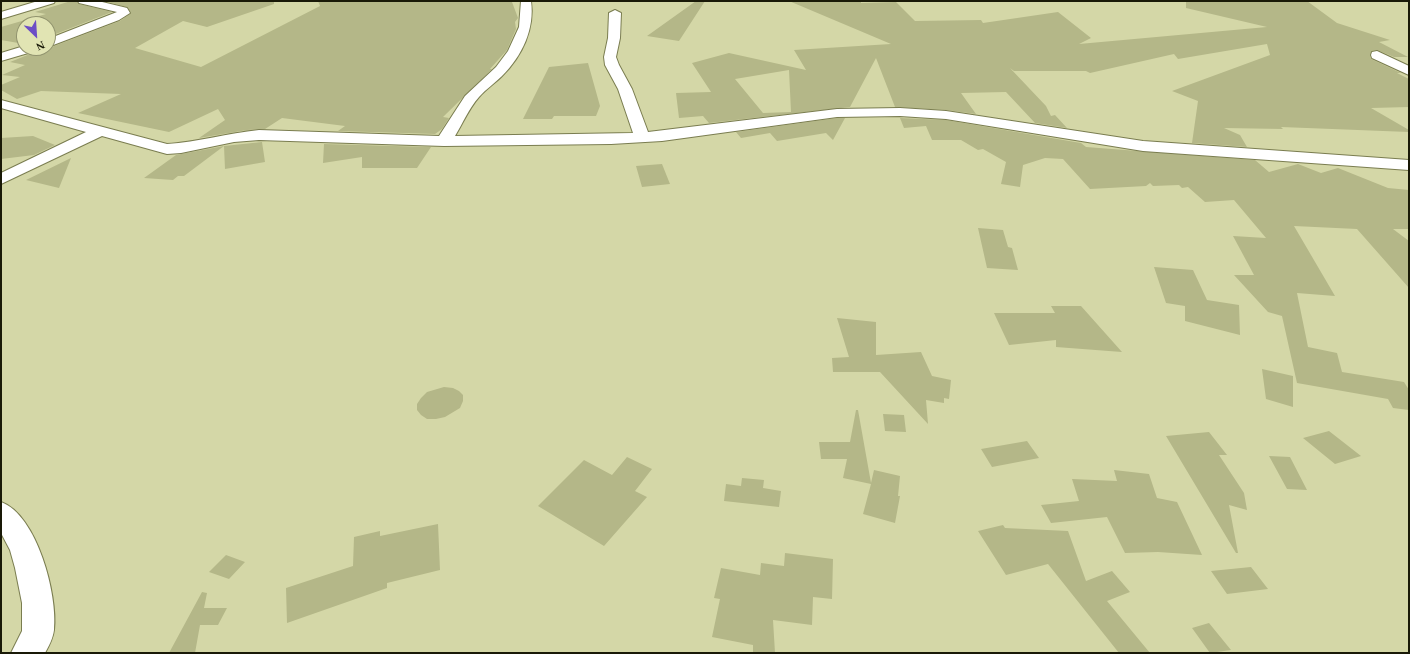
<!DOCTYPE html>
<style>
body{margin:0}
#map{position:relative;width:1410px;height:654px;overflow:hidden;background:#d4d7a7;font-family:"Times New Roman",serif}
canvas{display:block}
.frame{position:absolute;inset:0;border:2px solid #191907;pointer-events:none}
.north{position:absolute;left:16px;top:16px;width:40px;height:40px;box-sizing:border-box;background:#e1e4b3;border:1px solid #91936e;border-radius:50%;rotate:155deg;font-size:11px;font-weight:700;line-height:16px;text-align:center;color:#191907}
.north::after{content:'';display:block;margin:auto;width:14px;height:18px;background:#6c4dc6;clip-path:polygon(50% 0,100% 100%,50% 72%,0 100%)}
</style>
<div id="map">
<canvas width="1410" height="654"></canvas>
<div class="frame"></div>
<div class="north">N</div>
</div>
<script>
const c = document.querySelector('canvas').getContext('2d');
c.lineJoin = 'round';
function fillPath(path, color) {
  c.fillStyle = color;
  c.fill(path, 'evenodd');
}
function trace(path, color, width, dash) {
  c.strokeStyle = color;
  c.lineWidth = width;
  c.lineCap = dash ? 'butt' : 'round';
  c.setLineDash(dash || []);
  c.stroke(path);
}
fillPath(new Path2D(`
 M 71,1 L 77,1 L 79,4 L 112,12 L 48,37 L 48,24 L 24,24 L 24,44 L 1,40 L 1,27 L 46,14 L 35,12 Z
 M 104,1 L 274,1 L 274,4 L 207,27 L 183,21 L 135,48 L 201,67 L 320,6 L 318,1 L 512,2 L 518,18 L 515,22 L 516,29 L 507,50 L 490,69 L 492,69 L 443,117 L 449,118 L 442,129 L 435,134 L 338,131 L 345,126 L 282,118 L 265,129 L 247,130 L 199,138 L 225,120 L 218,109 L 169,132 L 78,113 L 121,94 L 41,91 L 17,99 L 1,90 L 1,85 L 20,77 L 2,75 L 25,65 L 10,62 L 35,52 L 38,48 L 49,48 L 120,21 L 131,13 L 127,7 Z
 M 696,1 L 705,1 L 679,41 L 647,36 Z
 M 789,1 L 861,1 L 861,3 L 896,2 L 915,21 L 981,20 L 983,23 L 1058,12 L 1091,38 L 1079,44 L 1267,27 L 1186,8 L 1186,1 L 1307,1 L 1337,23 L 1390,40 L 1379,42 L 1408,57 L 1394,57 L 1377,50 L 1372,51 L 1370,55 L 1371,59 L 1401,73 L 1397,73 L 1409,79 L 1409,107 L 1371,108 L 1409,130 L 1409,132 L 1281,127 L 1283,129 L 1224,128 L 1240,135 L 1247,147 L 1192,143 L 1198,101 L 1172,91 L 1270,55 L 1267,44 L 1178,59 L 1174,54 L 1090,73 L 1086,71 L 1014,71 L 1010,68 L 1046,106 L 1051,116 L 1055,115 L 1067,128 L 1035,123 L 1006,92 L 961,93 L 976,114 L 946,110 L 895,107 L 876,58 L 850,107 L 709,123 L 703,116 L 679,118 L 676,93 L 711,92 L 692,63 L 729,53 L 806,70 L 794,50 L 891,44 ZM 789,70 L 791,112 L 763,113 L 735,79 Z
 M 588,63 L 600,106 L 596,116 L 554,116 L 552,119 L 523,119 L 549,67 Z
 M 837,118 L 845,118 L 833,140 L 826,133 L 777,141 L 770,133 L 741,138 L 736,132 Z
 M 900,118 L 946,120 L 1081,143 L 1086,147 L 1255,160 L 1269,172 L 1298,164 L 1321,173 L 1338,168 L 1388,188 L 1409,190 L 1409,229 L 1393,229 L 1409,241 L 1409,288 L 1357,229 L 1294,226 L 1335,296 L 1297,293 L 1308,347 L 1337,353 L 1342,372 L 1404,382 L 1409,390 L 1409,410 L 1393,408 L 1388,399 L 1297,383 L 1282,316 L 1268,312 L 1234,275 L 1254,275 L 1233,236 L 1266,238 L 1234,200 L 1205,202 L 1188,187 L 1182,188 L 1179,185 L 1153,186 L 1150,183 L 1146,186 L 1090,189 L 1063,159 L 1045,158 L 1023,165 L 1020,187 L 1001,184 L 1006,162 L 983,149 L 978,150 L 961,140 L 932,140 L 926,126 L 904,128 Z
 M 33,136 L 55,145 L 34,155 L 1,159 L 1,138 Z
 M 262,142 L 265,162 L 225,169 L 224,146 Z
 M 324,144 L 431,147 L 417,168 L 362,168 L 362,157 L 323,163 Z
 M 224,146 L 184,176 L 178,176 L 173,180 L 144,178 L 176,155 Z
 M 71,158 L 59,188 L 26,180 Z
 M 662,164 L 670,184 L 642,187 L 636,166 Z
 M 978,228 L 1003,230 L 1008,247 L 1012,248 L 1018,270 L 987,268 Z
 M 1154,267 L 1193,270 L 1207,300 L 1239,305 L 1240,335 L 1185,321 L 1185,306 L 1166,303 Z
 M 1051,306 L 1081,306 L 1122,352 L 1056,347 L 1056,340 L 1009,345 L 994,313 L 1055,313 Z
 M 837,318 L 876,322 L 876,355 L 921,352 L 932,376 L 951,380 L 949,399 L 944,398 L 944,403 L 926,400 L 928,424 L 880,372 L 833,372 L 832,358 L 849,357 Z
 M 1262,369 L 1293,376 L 1293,407 L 1266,399 Z
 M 444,387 L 453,388 L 459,391 L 463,395 L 463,401 L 460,408 L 445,417 L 436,419 L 427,419 L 421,415 L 417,410 L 417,404 L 421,398 L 427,392 Z
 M 856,410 L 858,410 L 871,483 L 874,470 L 900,476 L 898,496 L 900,496 L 895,523 L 863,514 L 871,484 L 843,478 L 847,459 L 821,459 L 819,442 L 850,442 Z
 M 883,414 L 904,415 L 906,432 L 885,431 Z
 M 1329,431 L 1361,456 L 1335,464 L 1303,438 Z
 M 1209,432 L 1227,455 L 1219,455 L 1244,493 L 1247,510 L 1229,505 L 1238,553 L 1236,553 L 1166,436 Z
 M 1027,441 L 1039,458 L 992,467 L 981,449 Z
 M 1269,456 L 1290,457 L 1307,490 L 1287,489 Z
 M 627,457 L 652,469 L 635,491 L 647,497 L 604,546 L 538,506 L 584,460 L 612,475 Z
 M 1114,470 L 1149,474 L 1157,498 L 1177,502 L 1202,555 L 1158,552 L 1125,553 L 1107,517 L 1051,523 L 1041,505 L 1079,501 L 1072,479 L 1117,481 Z
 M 742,478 L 764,480 L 763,488 L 781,491 L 779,507 L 724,501 L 726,484 L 741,486 Z
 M 438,524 L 440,570 L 387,583 L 387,588 L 287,623 L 286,588 L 353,566 L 354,537 L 380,531 L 380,536 Z
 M 1003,525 L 1005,528 L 1068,531 L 1086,581 L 1112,571 L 1130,592 L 1107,601 L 1150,653 L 1119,653 L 1048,564 L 1006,575 L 978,531 Z
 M 785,553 L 833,559 L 832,599 L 813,597 L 812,625 L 773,620 L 775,653 L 753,653 L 753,645 L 712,637 L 720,599 L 714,598 L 721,568 L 760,575 L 761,563 L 784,566 Z
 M 226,555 L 245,562 L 229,579 L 209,572 Z
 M 1251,567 L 1268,589 L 1227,594 L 1211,571 Z
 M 202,592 L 207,593 L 204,608 L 227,608 L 218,625 L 200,625 L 195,653 L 169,653 Z
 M 1209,623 L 1231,650 L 1210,653 L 1192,628 Z`), '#b4b788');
const minor = new Path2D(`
 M 38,1 L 55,1 L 54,3 L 1,19 L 1,12 Z
 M 78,1 L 98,1 L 123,7 L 127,8 L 130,13 L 119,20 L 48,47 L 48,39 L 117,12 L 79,3 Z
 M 521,1 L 531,1 C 535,29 522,56 502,76 C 495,83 486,89 479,97 C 469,108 463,123 455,136 L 633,133 L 618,89 L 605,65 L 604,57 L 608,38 L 609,13 L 615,10 L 621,13 L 620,38 L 616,57 L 619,65 L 632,89 L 648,132 L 837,109 L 900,108 L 946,111 L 1143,141 L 1409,160 L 1409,170 L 1143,151 L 946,119 L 900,116 L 837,117 L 662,141 L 611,144 L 444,146 L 259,140 L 234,142 L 181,153 L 167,154 L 102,136 L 1,184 L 1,173 L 86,132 L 1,108 L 1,100 L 167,144 C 198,142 228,133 259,130 L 439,136 L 465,96 L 496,67 L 508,51 L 519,27 Z
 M 24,46 L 24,48 L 37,48 L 35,51 L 1,61 L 1,53 Z
 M 1377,51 L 1409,66 L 1409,75 L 1372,58 L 1371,55 L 1372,52 Z
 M 1,502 C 37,515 58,595 54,630 C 53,638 49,646 45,653 L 11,653 L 22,631 L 22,603 L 15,568 L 10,550 L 1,533 Z`);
trace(minor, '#7a7d50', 2);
fillPath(minor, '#fff');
</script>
